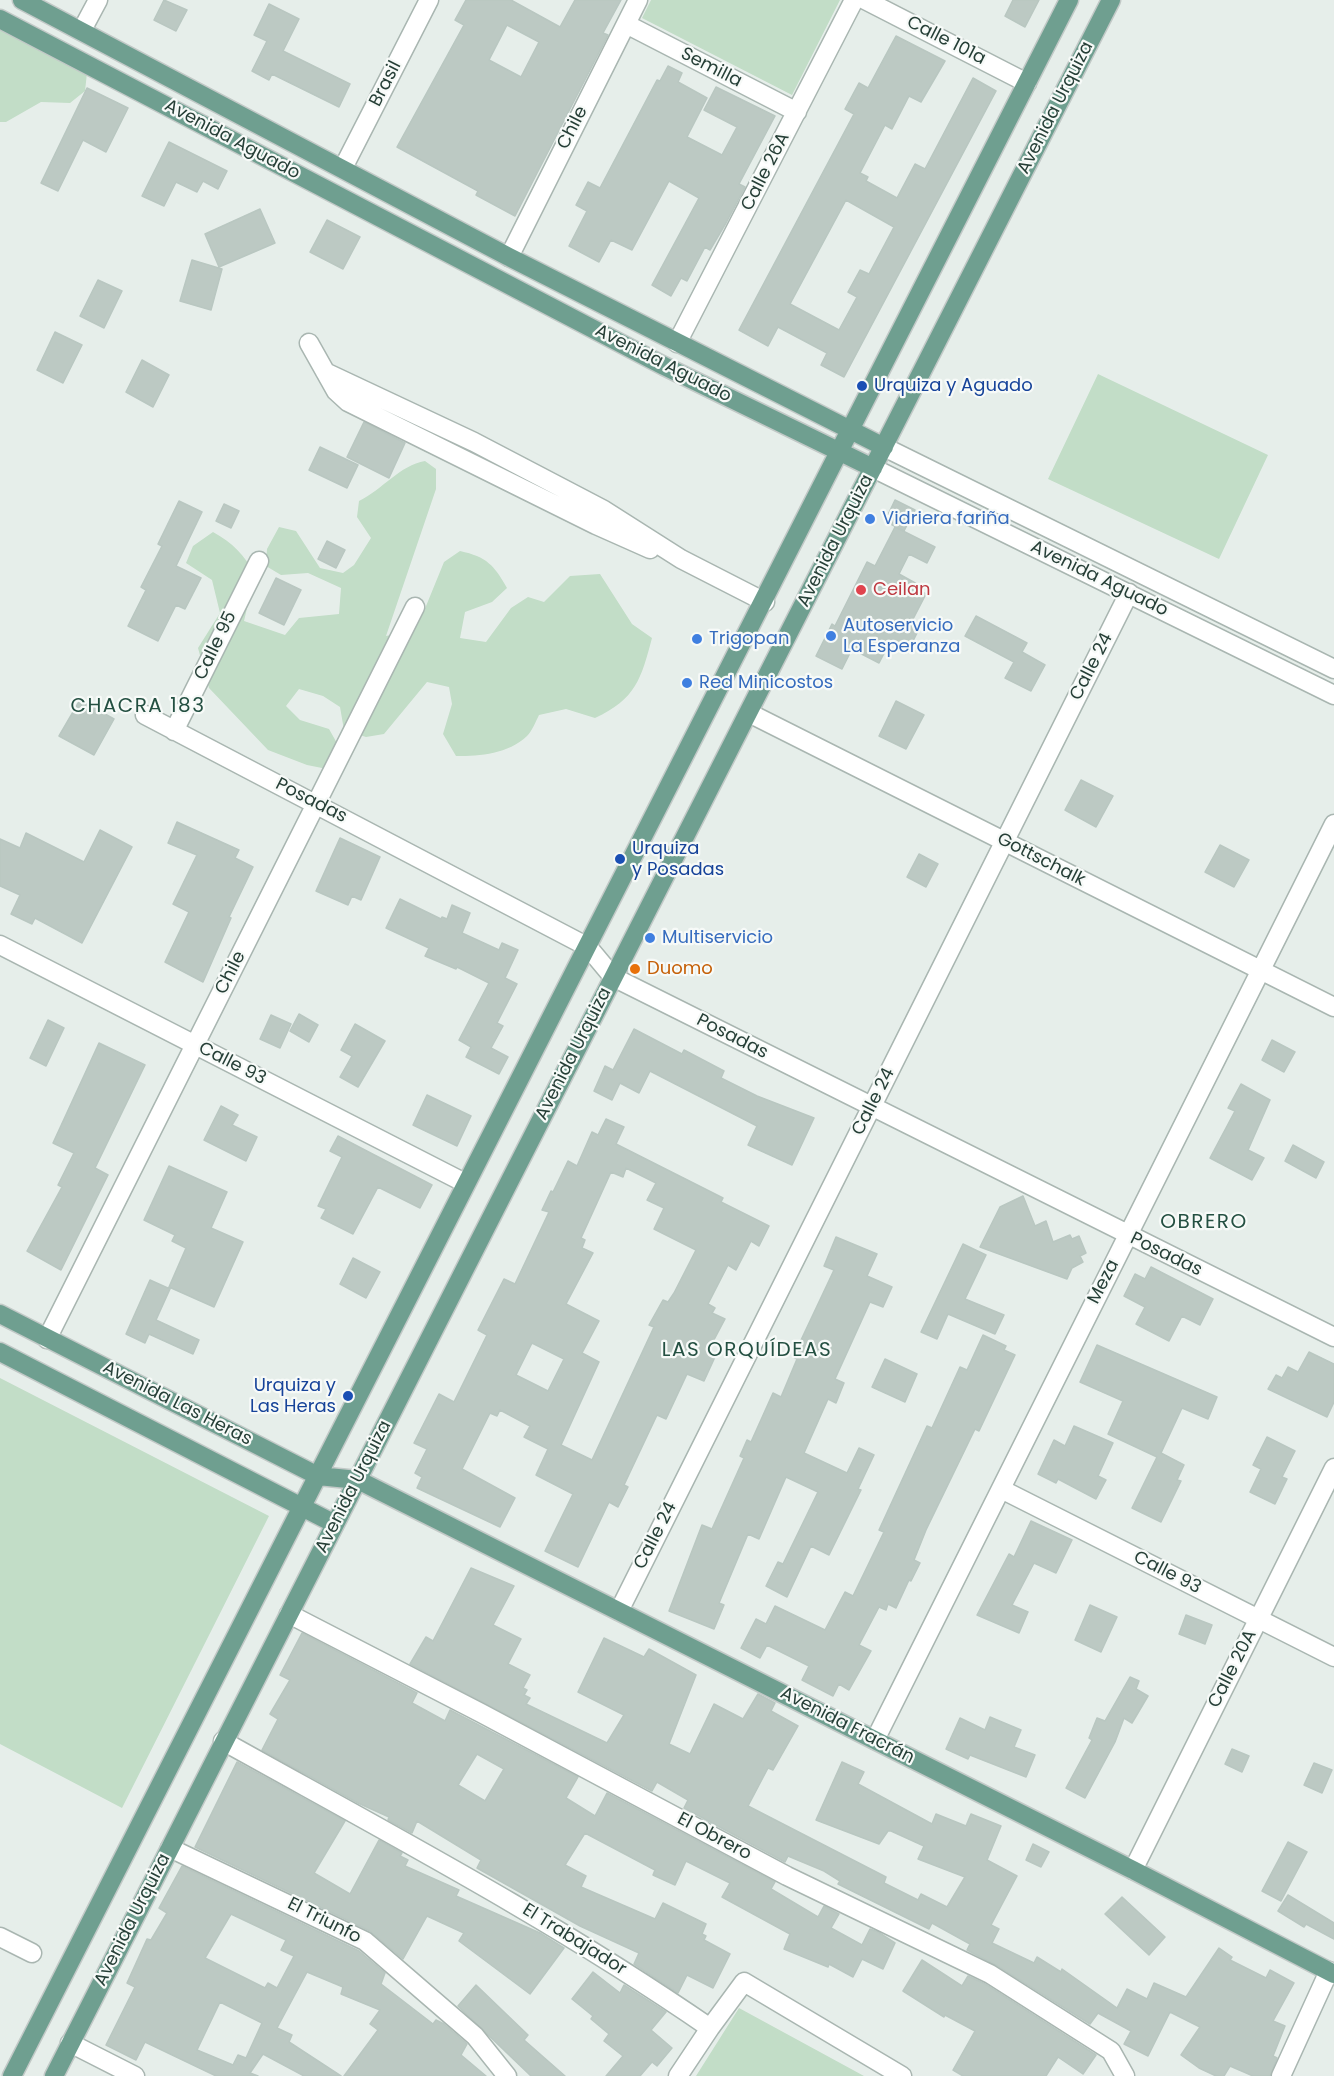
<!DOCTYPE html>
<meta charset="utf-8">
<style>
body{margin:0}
canvas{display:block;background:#e6eeea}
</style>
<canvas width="1334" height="2076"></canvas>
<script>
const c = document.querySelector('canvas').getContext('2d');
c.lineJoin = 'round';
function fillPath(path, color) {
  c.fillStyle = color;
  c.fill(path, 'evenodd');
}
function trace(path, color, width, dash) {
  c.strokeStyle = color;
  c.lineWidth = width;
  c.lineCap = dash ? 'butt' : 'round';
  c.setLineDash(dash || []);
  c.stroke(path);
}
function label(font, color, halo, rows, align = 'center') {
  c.font = font + ' Poppins,sans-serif';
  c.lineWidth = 4.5;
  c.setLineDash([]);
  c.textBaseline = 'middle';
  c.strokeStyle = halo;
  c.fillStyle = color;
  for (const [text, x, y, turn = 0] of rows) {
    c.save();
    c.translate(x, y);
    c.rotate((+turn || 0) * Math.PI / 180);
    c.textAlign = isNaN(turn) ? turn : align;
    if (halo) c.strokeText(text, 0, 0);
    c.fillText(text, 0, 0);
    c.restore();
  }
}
fillPath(new Path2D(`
 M 651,0 L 840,0 L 792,95 L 642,18 Z
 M 0,17 L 88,64 L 85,91 L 70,103 L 41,102 L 6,122 L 0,122 Z
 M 1098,374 L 1268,455 L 1219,559 L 1048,479 Z
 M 425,461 L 436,469 L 436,489 L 386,636 L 410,631 L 424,611 L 444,562 L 460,551 C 487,557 494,565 507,588 L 492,602 L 465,612 L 460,638 L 486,642 L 511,608 L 528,597 L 544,602 L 570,576 L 600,574 L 632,624 L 652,638 C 641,679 636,699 595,718 L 566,709 L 539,715 C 536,721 532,731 527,736 C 508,754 481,756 456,756 L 443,734 L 452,704 L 449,687 L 427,682 L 384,734 L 366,737 L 344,730 L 340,707 L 323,696 L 299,689 L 286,706 L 300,720 L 329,729 L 342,752 L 332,770 L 307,765 L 268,750 L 209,688 L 198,648 L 220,613 L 212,580 L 186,563 L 193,546 L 213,532 C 233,543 244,555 255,574 L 244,621 L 285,635 L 299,618 L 339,614 L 341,588 L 308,573 L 281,575 L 266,566 L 267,549 L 279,527 L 296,531 L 320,568 L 343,573 L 354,565 L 371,538 L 357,517 L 359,501 C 382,490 400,465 425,461 Z
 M 0,1378 L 269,1516 L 122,1808 L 0,1744 Z
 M 739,2008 L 864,2076 L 696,2076 Z`), '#c2ddc7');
const building = new Path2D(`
 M 164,0 L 187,10 L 176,31 L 154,20 Z
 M 466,0 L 511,0 L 560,27 L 575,0 L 621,0 L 603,33 L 608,35 L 515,216 L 476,195 L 478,191 L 397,147 L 464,25 L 455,20 ZM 507,25 L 539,42 L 521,77 L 489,60 Z
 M 1013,0 L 1039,0 L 1025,27 L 1005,16 Z
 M 269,4 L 299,19 L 283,51 L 350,84 L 339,107 L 272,74 L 269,80 L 252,71 L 267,41 L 254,35 Z
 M 896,36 L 945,61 L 921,102 L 909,96 L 892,129 L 885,125 L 860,173 L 868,177 L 866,181 L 897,198 L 915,164 L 925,169 L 973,78 L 996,91 L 844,377 L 821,365 L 827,353 L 778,327 L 768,346 L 739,330 L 854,114 L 845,109 L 859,83 L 868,88 ZM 846,200 L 894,227 L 869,274 L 860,270 L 848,292 L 857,297 L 839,330 L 790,304 Z
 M 668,66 L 682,73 L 678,82 L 707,98 L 687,137 L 722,155 L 737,127 L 704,110 L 716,87 L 775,116 L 739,184 L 745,187 L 726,223 L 710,250 L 705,247 L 687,281 L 681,278 L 671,296 L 652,285 L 699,198 L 669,181 L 632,250 L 611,240 L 599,262 L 569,246 L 587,211 L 576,205 L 588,182 L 600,188 L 657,80 L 660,81 Z
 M 87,88 L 128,108 L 106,152 L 83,140 L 58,191 L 41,183 Z
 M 169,142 L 227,171 L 218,189 L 203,181 L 197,192 L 176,182 L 164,206 L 142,196 Z
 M 260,209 L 275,243 L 219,267 L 205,234 Z
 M 327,220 L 360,237 L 343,269 L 310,252 Z
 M 192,260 L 222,269 L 211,310 L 180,301 Z
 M 98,280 L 122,291 L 104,328 L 80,316 Z
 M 55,332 L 82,345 L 63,383 L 37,370 Z
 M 142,360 L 169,375 L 153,407 L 126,392 Z
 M 364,422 L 405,443 L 389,478 L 347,457 Z
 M 320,447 L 358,465 L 347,488 L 309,470 Z
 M 895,500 L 915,510 L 904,531 L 885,521 Z
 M 179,501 L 202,512 L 176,566 L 201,578 L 185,609 L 176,605 L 158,641 L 128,626 L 146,590 L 141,587 L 162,546 L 158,544 Z
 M 224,504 L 239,511 L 231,528 L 216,521 Z
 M 895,527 L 935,547 L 927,563 L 909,554 L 899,574 L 917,584 L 915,588 L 926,594 L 911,623 L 920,627 L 908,651 L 890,642 L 879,663 L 852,649 L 842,669 L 816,656 L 832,624 L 835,626 L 867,562 L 875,566 Z
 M 327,541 L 345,550 L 336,568 L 318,559 Z
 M 276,578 L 301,590 L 284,625 L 259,613 Z
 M 976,616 L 1027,643 L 1022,652 L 1045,665 L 1031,691 L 1005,678 L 1014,662 L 965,636 Z
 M 80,700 L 114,719 L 94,755 L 59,736 Z
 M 896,701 L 924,715 L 906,749 L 879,736 Z
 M 1081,780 L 1113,796 L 1096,827 L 1065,810 Z
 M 177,822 L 239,850 L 235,858 L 253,867 L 229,917 L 231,918 L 203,982 L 165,962 L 189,912 L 173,904 L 197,855 L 168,843 Z
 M 100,830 L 132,847 L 82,943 L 35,918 L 32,924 L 11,914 L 20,895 L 0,886 L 0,839 L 20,848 L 26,833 L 84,862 Z
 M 340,838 L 380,857 L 361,900 L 352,896 L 348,905 L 316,891 Z
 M 1220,845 L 1249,860 L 1234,887 L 1205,872 Z
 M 919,854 L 938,864 L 926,887 L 907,877 Z
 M 400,899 L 441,919 L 442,917 L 447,919 L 452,905 L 470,913 L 462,933 L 499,950 L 502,943 L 518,950 L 505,978 L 517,984 L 497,1023 L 503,1026 L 491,1048 L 508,1057 L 499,1074 L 466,1057 L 471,1047 L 459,1040 L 489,983 L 457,967 L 456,969 L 425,956 L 429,948 L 386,928 Z
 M 299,1014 L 318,1025 L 309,1042 L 290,1031 Z
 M 271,1015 L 291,1024 L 280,1048 L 260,1039 Z
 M 48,1020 L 64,1028 L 46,1066 L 30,1058 Z
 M 355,1024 L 385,1041 L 358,1087 L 340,1077 L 352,1056 L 341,1050 Z
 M 634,1029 L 682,1054 L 684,1050 L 724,1071 L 721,1078 L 757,1096 L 814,1118 L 792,1165 L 748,1145 L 757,1126 L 650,1071 L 639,1093 L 620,1083 L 612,1100 L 594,1091 L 605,1066 L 613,1070 Z
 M 1272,1040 L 1295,1052 L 1284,1072 L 1262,1060 Z
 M 99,1043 L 145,1065 L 95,1168 L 108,1175 L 61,1270 L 27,1251 L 62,1187 L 58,1185 L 74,1153 L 53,1143 Z
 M 1241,1084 L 1270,1100 L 1248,1150 L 1264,1158 L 1252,1180 L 1210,1158 L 1235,1111 L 1228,1108 Z
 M 427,1095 L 471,1116 L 457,1146 L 413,1125 Z
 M 221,1106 L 238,1115 L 232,1125 L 257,1137 L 246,1161 L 204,1140 Z
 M 606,1119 L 624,1127 L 616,1144 L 723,1198 L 721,1202 L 769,1226 L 759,1246 L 751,1241 L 736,1270 L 728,1265 L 708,1304 L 715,1308 L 712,1313 L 725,1319 L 707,1353 L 715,1357 L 704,1381 L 687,1374 L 666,1419 L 657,1415 L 624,1485 L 628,1487 L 618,1507 L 609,1502 L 578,1567 L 545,1551 L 573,1494 L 536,1475 L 548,1449 L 524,1437 L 530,1426 L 500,1410 L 497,1416 L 490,1413 L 462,1469 L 515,1498 L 500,1527 L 417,1488 L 422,1477 L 415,1473 L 427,1449 L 414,1443 L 439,1394 L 454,1402 L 487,1335 L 478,1330 L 504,1279 L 515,1284 L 549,1212 L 542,1210 L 551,1191 L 553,1192 L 568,1161 L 577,1166 L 592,1132 L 598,1135 ZM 626,1168 L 656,1183 L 647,1200 L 664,1208 L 654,1229 L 696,1250 L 674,1293 L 668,1302 L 663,1300 L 649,1325 L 654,1327 L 592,1460 L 561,1445 L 599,1362 L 582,1353 L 599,1321 L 566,1304 L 593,1253 L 582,1248 L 585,1240 L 581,1238 L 611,1172 L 623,1177 ZM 532,1343 L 564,1359 L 548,1391 L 516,1375 Z
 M 338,1136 L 432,1185 L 420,1208 L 378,1187 L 353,1234 L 321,1218 L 326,1209 L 318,1206 L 342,1157 L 330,1151 Z
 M 1293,1145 L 1324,1162 L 1316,1178 L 1285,1161 Z
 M 169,1166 L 227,1192 L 211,1228 L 243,1242 L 214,1307 L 169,1287 L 186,1248 L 172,1241 L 175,1235 L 144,1220 Z
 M 1023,1196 L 1035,1226 L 1046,1221 L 1053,1242 L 1070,1235 L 1072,1239 L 1079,1236 L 1086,1253 L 1080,1256 L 1083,1262 L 1072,1268 L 1067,1279 L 980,1247 L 1000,1207 Z
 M 836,1237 L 877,1254 L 867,1276 L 892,1287 L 883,1307 L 870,1302 L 835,1379 L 844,1383 L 836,1403 L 828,1399 L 804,1453 L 847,1473 L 859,1448 L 874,1455 L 858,1489 L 861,1490 L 829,1555 L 811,1546 L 787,1597 L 766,1586 L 778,1562 L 783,1564 L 818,1492 L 786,1477 L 759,1539 L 748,1534 L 719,1603 L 724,1605 L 714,1629 L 669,1611 L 702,1525 L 712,1529 L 744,1458 L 740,1456 L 747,1440 L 751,1442 L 773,1393 L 781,1397 L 797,1359 L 793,1357 L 834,1270 L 824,1266 Z
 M 963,1244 L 986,1255 L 965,1299 L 1004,1315 L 995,1334 L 948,1314 L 937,1339 L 921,1332 Z
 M 353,1258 L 380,1272 L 366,1298 L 340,1284 Z
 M 1151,1267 L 1213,1299 L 1200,1325 L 1182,1316 L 1169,1341 L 1136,1324 L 1145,1307 L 1124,1296 L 1135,1274 L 1145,1279 Z
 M 150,1280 L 170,1289 L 156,1320 L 199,1340 L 193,1354 L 149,1334 L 145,1343 L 126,1334 Z
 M 983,1335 L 1006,1346 L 1004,1350 L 1015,1355 L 979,1431 L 975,1429 L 926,1530 L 914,1560 L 920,1563 L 911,1581 L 909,1580 L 896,1608 L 888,1604 L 886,1610 L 879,1607 L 859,1645 L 871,1651 L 849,1690 L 839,1684 L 833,1696 L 802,1680 L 809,1666 L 767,1645 L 760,1658 L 741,1648 L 756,1619 L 766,1624 L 775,1606 L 825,1630 L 845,1592 L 853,1596 L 884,1532 L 879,1530 L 927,1426 L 932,1428 L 960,1367 L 967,1370 Z
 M 1097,1345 L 1217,1397 L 1208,1419 L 1182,1408 L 1161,1453 L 1184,1465 L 1177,1480 L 1181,1481 L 1161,1522 L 1132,1508 L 1157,1457 L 1108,1434 L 1123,1401 L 1080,1382 Z
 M 1309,1352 L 1334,1364 L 1334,1402 L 1327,1417 L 1268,1389 L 1276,1375 L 1282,1378 L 1288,1367 L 1298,1372 Z
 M 885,1359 L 917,1374 L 905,1402 L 872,1387 Z
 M 1074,1426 L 1113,1443 L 1098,1476 L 1106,1480 L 1096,1499 L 1058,1479 L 1056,1483 L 1038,1474 L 1054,1440 L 1065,1446 Z
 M 1267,1437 L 1295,1451 L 1282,1477 L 1287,1479 L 1275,1504 L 1250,1492 L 1261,1469 L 1253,1465 Z
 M 1031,1521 L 1072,1540 L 1056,1573 L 1034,1563 L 1012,1605 L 1028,1612 L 1019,1633 L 977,1615 L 1009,1554 L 1014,1557 Z
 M 471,1568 L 514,1586 L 493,1625 L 521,1639 L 508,1664 L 530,1675 L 523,1688 L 527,1690 L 524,1695 L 530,1698 L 526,1704 L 607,1743 L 624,1715 L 578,1692 L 604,1638 L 644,1657 L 649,1649 L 696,1675 L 669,1744 L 690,1754 L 714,1704 L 743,1719 L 758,1694 L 775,1703 L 771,1711 L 798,1726 L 773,1770 L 768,1768 L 748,1806 L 886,1877 L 884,1883 L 918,1900 L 921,1894 L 947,1907 L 965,1877 L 918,1859 L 924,1846 L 891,1831 L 888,1831 L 879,1844 L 816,1820 L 842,1762 L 864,1772 L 858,1784 L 932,1824 L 936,1814 L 966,1826 L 971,1814 L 1001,1826 L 987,1860 L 1017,1876 L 991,1925 L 999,1929 L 992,1943 L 1034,1963 L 1037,1957 L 1061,1972 L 1062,1969 L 1117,2008 L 1127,1989 L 1147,1999 L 1154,1983 L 1186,1997 L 1219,1948 L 1232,1957 L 1230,1960 L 1266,1978 L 1270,1970 L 1294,1983 L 1273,2021 L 1285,2026 L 1273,2056 L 1277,2058 L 1270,2076 L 1253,2076 L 1230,2066 L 1224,2076 L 1216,2076 L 1199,2068 L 1181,2055 L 1200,2027 L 1170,2012 L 1148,2056 L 1124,2044 L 1131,2031 L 1098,2013 L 1090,2024 L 996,1965 L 967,1950 L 970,1944 L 932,1923 L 929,1929 L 838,1884 L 840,1881 L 824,1871 L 788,1856 L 785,1862 L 684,1808 L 688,1800 L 657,1782 L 652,1791 L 410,1664 L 426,1637 L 433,1641 Z
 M 1090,1605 L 1117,1617 L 1101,1652 L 1075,1640 Z
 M 1186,1615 L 1212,1625 L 1205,1644 L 1179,1634 Z
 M 302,1633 L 417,1693 L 412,1703 L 445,1721 L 450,1710 L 578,1777 L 566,1798 L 595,1816 L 607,1793 L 775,1882 L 771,1889 L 818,1917 L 824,1906 L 839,1914 L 831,1928 L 862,1945 L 870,1929 L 878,1932 L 895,1943 L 883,1969 L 862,1959 L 853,1977 L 829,1964 L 828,1967 L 784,1949 L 790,1934 L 722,1897 L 730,1883 L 686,1861 L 675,1885 L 653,1875 L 655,1870 L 585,1833 L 565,1865 L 586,1876 L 581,1887 L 655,1919 L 663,1903 L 706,1924 L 702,1934 L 706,1936 L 704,1940 L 730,1954 L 713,1988 L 687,1975 L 678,1993 L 634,1964 L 639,1953 L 580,1926 L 477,1868 L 481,1860 L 417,1821 L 412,1833 L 388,1820 L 389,1817 L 358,1803 L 262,1750 L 278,1719 L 270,1714 L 290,1680 L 280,1675 ZM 477,1754 L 504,1769 L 485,1801 L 458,1785 Z
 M 1130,1677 L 1139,1681 L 1136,1689 L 1148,1696 L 1132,1723 L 1124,1718 L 1115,1742 L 1085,1798 L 1066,1788 L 1092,1740 L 1089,1738 L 1097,1718 L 1105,1721 Z
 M 990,1717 L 1021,1730 L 1014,1747 L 1035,1755 L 1026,1777 L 970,1755 L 968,1759 L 946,1749 L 960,1718 L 985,1730 Z
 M 1232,1749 L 1249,1756 L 1242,1772 L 1225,1764 Z
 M 237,1762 L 345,1821 L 314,1873 L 350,1894 L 379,1840 L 402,1853 L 400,1856 L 408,1860 L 405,1866 L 459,1890 L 456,1896 L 540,1933 L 564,1948 L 530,1994 L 459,1941 L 464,1933 L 427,1916 L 403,1959 L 370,1931 L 195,1847 Z
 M 1314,1763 L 1332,1770 L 1322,1793 L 1304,1785 Z
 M 1288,1842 L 1307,1852 L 1281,1901 L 1262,1891 Z
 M 1033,1844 L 1049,1852 L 1041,1867 L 1026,1860 Z
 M 182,1866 L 359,1951 L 385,1973 L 381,1984 L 433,2024 L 436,2020 L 444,2024 L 467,2044 L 461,2055 L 486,2076 L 344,2076 L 378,2030 L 370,2024 L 380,2010 L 341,1994 L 343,1987 L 307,1972 L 277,2028 L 292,2035 L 289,2042 L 341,2076 L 304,2076 L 263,2054 L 250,2073 L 258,2076 L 216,2076 L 145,2042 L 136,2060 L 106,2045 L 135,1987 L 127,1983 L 147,1939 L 151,1940 L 167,1913 L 159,1908 ZM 231,1914 L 286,1940 L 281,1950 L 294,1956 L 277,1988 L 268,1983 L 265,1988 L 205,1958 ZM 220,2002 L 262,2023 L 246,2058 L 238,2055 L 233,2065 L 197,2050 Z
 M 1288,1895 L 1334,1923 L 1334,1939 L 1306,1924 L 1304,1927 L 1278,1911 Z
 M 1122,1897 L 1165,1937 L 1149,1955 L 1105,1914 Z
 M 922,1960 L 962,1986 L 968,1976 L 985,1984 L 1096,2055 L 1083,2074 L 1058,2057 L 1046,2076 L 963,2076 L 953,2070 L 975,2031 L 945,2015 L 944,2017 L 903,1991 Z
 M 593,1972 L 620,1993 L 624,1985 L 666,2012 L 651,2030 L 672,2048 L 657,2066 L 652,2062 L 640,2076 L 606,2076 L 623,2056 L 604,2041 L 609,2034 L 591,2019 L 593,2016 L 572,1999 Z
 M 476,1985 L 528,2035 L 524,2040 L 565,2076 L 531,2076 L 458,2006 Z`);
fillPath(building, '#bcc9c3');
trace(building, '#b9c7c1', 1.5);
const minor = new Path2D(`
 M 865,0 L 1027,83
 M 626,24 L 797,112
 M 82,30 L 98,0
 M 343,168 L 429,0
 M 509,257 L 638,0
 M 309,343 L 336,391 L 348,402 L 596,525 L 650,549
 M 677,343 L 854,0
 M 325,372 L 474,442 L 604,510 L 681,559 L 765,602
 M 884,447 L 1334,669
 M 873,468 L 1334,695
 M 749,713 L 1334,1007
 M 145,715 L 588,947 L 613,977 L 1334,1337
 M 174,731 L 259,561
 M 0,945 L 465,1183
 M 47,1339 L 415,607
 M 1001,1489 L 1334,1657
 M 619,1611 L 1129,593
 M 289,1614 L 481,1713 L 787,1876 L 990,1974 L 1111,2051 L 1125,2076
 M 875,1740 L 1334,824
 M 223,1741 C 388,1833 555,1921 710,2028 L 744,1982 L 902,2076
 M 170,1848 L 365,1941 L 475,2036 L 507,2076
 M 1133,1870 L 1334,1468
 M 0,1937 L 32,1953
 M 70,2043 L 135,2076
 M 678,2076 L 710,2028
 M 1281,2076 L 1329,1971`);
const major = new Path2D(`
 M 22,0 L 509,257 L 884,447
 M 0,19 L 664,366 L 873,468
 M 0,1314 L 318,1476 L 358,1480 L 1133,1870 L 1334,1974
 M 0,1352 L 335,1524
 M 12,2076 L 1069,0
 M 54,2076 L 1111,0`);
trace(minor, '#a9b6b1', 21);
trace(major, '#c2c9c7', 21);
trace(minor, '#fff', 18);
trace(major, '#6f9f90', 18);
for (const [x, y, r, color] of [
 [862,386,6,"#1a4fb4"],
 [870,519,6,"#3f7fe0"],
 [861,590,6,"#e0444e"],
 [831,636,6,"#3f7fe0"],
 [697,639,6,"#3f7fe0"],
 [687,683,6,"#3f7fe0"],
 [620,859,6,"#1a4fb4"],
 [650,938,6,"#3f7fe0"],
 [635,969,6,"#e8710a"],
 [348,1396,6,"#1a4fb4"]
]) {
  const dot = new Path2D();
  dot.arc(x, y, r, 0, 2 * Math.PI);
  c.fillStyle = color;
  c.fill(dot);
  trace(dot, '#f7faf8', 2);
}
label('18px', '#263f37', '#f7faf8', [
 ["Calle 101a",946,41,27],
 ["Semilla",711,68,27],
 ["Brasil",386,84,-63],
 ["Avenida Urquiza",1056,108,-63],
 ["Chile",573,128,-63],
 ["Avenida Aguado",232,140,28],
 ["Calle 26A",766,172,-63],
 ["Avenida Aguado",663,364,27],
 ["Avenida Urquiza",836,541,-63],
 ["Avenida Aguado",1099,579,26],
 ["Calle 95",216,646,-64],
 ["Calle 24",1092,667,-63],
 ["Posadas",311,801,27],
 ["Gottschalk",1041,860,27],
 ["Chile",231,973,-63],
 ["Posadas",732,1037,27],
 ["Avenida Urquiza",574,1054,-63],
 ["Calle 93",232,1064,27],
 ["Calle 24",874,1102,-63],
 ["Posadas",1166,1255,26],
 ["Meza",1104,1282,-63],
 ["Avenida Las Heras",177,1404,27],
 ["Avenida Urquiza",354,1487,-63],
 ["Calle 24",656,1536,-63],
 ["Calle 93",1167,1573,27],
 ["Calle 20A",1233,1669,-63],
 ["Avenida Fracrán",847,1726,27],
 ["El Obrero",714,1837,28],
 ["Avenida Urquiza",133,1920,-63],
 ["El Triunfo",324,1921,27],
 ["El Trabajador",574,1940,32]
]);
label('18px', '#164399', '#f7faf8', [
 ["Urquiza y Aguado",874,386],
 ["Urquiza",632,849],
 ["y Posadas",632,870],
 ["Urquiza y",336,1386,"right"],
 ["Las Heras",336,1407,"right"]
], 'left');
label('18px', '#366cbe', '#f7faf8', [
 ["Vidriera fariña",882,519],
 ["Autoservicio",843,626],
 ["La Esperanza",843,647],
 ["Trigopan",709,639],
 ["Red Minicostos",699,683],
 ["Multiservicio",662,938]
], 'left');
label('18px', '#be3a42', '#f7faf8', [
 ["Ceilan",873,590]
], 'left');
label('18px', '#c56008', '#f7faf8', [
 ["Duomo",647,969]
], 'left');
c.letterSpacing = '1.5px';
label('20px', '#245042', '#f7faf8', [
 ["CHACRA 183",138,707],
 ["OBRERO",1204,1223],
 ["LAS ORQUÍDEAS",747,1351]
]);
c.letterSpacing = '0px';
</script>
